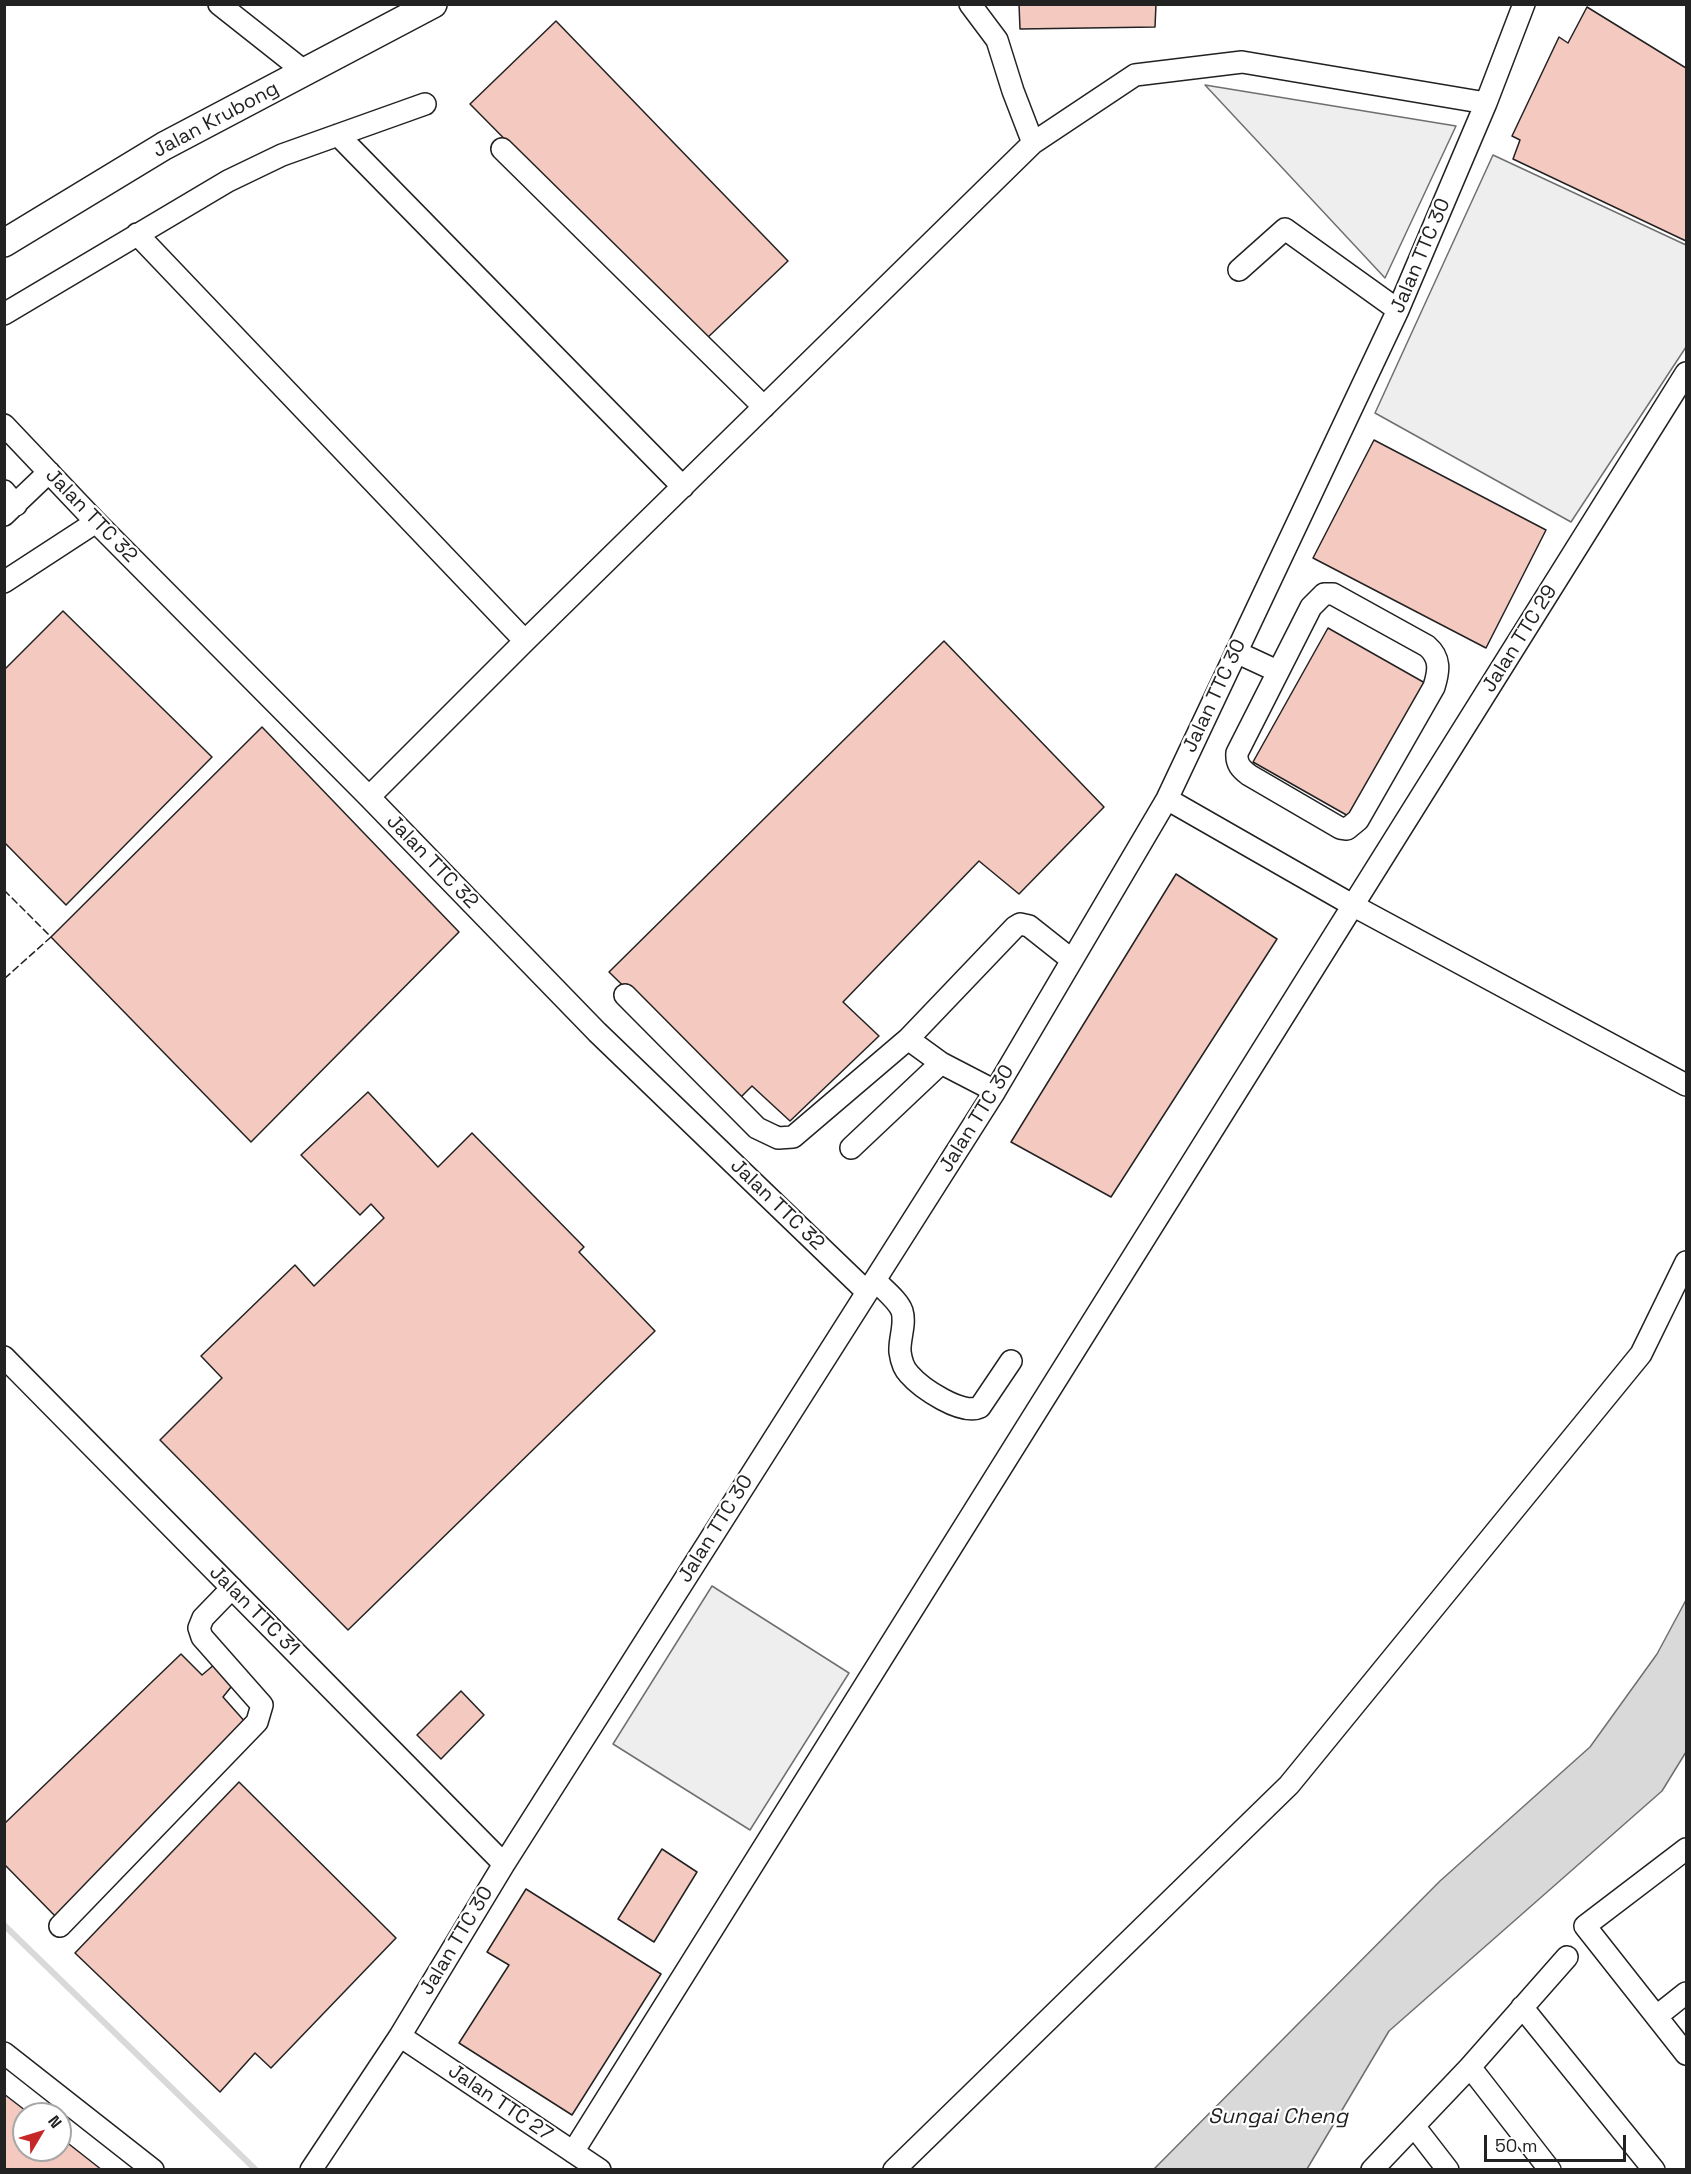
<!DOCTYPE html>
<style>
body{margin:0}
#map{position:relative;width:1691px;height:2174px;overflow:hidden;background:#fff;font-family:"Space Grotesk",sans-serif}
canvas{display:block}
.frame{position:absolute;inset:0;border:6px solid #222;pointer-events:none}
.north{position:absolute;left:12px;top:2102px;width:60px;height:60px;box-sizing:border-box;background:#fff;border:2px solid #a7a7a7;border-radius:50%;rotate:52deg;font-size:16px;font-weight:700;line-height:24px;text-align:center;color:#222}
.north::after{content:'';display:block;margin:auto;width:21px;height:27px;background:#c62828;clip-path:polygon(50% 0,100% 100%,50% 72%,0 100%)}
.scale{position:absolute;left:1484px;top:2135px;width:142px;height:27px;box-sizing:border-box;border:3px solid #222;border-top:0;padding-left:8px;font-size:18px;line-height:21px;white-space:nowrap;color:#222;-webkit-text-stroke:4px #fff;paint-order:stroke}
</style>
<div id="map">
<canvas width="1691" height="2174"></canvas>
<div class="frame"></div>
<div class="north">N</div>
<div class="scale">50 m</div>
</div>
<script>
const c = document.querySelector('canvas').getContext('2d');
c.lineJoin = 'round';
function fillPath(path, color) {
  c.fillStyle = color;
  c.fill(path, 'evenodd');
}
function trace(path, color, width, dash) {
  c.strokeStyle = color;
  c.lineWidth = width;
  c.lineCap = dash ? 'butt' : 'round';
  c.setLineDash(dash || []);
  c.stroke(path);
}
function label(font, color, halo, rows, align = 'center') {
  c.font = font + ' "Space Grotesk",sans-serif';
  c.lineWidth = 4.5;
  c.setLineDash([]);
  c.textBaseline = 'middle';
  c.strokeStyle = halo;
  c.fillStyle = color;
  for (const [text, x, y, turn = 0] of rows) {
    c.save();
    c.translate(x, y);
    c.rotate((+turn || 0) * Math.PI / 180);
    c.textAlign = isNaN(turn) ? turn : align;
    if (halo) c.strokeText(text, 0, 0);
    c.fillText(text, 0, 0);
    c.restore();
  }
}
const green = new Path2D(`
 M 1205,85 L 1456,126 L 1385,278 Z
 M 1493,155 L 1686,245 L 1686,347 L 1571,522 L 1375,413 Z
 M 712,1586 L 849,1673 L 750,1830 L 613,1744 Z`);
fillPath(green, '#eee');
trace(green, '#6f6f6f', 1.5);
const water = new Path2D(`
 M 1686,1600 L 1686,1752 L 1662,1791 L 1389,2031 L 1307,2169 L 1154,2169 L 1440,1881 L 1590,1747 L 1657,1654 Z`);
fillPath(water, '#d9d9d9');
trace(water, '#6f6f6f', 1.5);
trace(new Path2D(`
 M 4,1925 L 256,2170`), '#d9d9d9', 6);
const building = new Path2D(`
 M 1019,4 L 1156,4 L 1155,27 L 1020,29 Z
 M 1587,7 L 1686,68 L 1686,241 L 1513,159 L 1520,140 L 1512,136 L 1559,37 L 1568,43 Z
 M 556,21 L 788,261 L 704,341 L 470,104 Z
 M 1374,440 L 1546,530 L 1486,648 L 1313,558 Z
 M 63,611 L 212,757 L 66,905 L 4,842 L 4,670 Z
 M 1328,628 L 1425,683 L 1350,817 L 1253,762 Z
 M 944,641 L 1104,807 L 1019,894 L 979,861 L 843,1002 L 879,1036 L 790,1121 L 752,1086 L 739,1099 L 609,972 Z
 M 262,727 L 459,932 L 251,1142 L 51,937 Z
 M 1176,874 L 1277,939 L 1111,1197 L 1011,1142 Z
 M 368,1092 L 438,1167 L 472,1133 L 584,1247 L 579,1252 L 655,1331 L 348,1630 L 160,1440 L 222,1378 L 201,1356 L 295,1265 L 314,1286 L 384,1218 L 371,1204 L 360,1215 L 301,1155 Z
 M 181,1654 L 202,1675 L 215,1664 L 235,1682 L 223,1697 L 247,1724 L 57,1918 L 4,1864 L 4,1824 Z
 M 461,1691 L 484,1715 L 441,1759 L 417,1735 Z
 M 239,1782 L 396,1938 L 271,2068 L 255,2053 L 220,2092 L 75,1953 Z
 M 662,1849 L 697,1872 L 654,1942 L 618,1919 Z
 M 526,1889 L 661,1974 L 572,2115 L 459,2043 L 509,1965 L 487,1952 Z
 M 4,2094 L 30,2114 L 24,2114 L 24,2150 L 60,2150 L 60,2137 L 102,2170 L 4,2170 Z`);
fillPath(building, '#f3c9c0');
trace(building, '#222', 1.5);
const minor = new Path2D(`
 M 219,4 L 305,72
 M 970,4 L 997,40 L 1013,91 L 1033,143
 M 338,135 L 683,487
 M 502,149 L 764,407
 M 137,234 L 525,641
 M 1239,270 L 1285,229 L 1398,310
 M 4,314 L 228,181 L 282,155 L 425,104
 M 4,425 L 96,522 L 369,797 L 597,1032 L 867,1292
 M 4,491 L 16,505
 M 4,515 L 49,472
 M 4,582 L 96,522
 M 1324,594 L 1333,594 L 1427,646 C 1441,658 1439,671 1434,687 L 1358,820 L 1347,829 L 1340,828 L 1249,775 C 1241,769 1236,764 1237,753 L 1311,607 Z
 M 1236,652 L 1277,671
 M 369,797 L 525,641 L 1033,143 L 1135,75 L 1242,62 L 1486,103
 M 1167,799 L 1354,906 L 1686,1085
 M 625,995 L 757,1128 L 778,1138 L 793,1137 L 908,1039
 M 995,1091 L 941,1063 L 908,1039 L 1015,927 L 1020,924 L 1029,926 L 1072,960
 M 851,1148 L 941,1063
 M 875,1280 C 883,1289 898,1300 902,1311 C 906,1324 899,1339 900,1352 C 901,1359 904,1369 909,1374 C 921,1388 962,1416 980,1407 L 1011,1361
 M 4,1357 L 504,1864
 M 1686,1849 L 1585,1926 L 1686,2054
 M 60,1926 L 257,1722 L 262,1705 L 202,1637 L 199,1628 L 203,1618 L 232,1588
 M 1522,2007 L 1654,2170
 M 1657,2016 L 1686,1993
 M 400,2036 L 600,2170
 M 4,2053 L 153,2170
 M 1470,2067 L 1550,2170
 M 1414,2126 L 1448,2170
 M 573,2152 L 1686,373
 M 311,2170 L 400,2036 L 504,1864 L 995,1091 L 1167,799 L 1398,310 L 1486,103 L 1524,4
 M 894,2170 L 1289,1785 L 1641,1354 L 1686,1262
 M 1372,2170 L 1470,2067 L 1567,1957`);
const major = new Path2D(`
 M 4,243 L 164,146 L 433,4`);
trace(minor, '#222', 24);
trace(major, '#222', 30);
trace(minor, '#fff', 21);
trace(major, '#fff', 27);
trace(new Path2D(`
 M 4,890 L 51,937 L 4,979`), '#222', 1.5, [8, 3]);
label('20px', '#222', '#fff', [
 ["Jalan Krubong",216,120,-28],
 ["Jalan TTC 30",1421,256,-67],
 ["Jalan TTC 32",91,516,46],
 ["Jalan TTC 29",1520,639,-58],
 ["Jalan TTC 30",1215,696,-65],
 ["Jalan TTC 32",432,862,46],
 ["Jalan TTC 30",977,1119,-58],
 ["Jalan TTC 32",777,1205,44],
 ["Jalan TTC 30",716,1529,-58],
 ["Jalan TTC 31",254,1611,45],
 ["Jalan TTC 30",457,1941,-59],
 ["Jalan TTC 27",500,2103,34]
]);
label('italic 21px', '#222', '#fff', [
 ["Sungai Cheng",1278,2117]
]);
</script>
